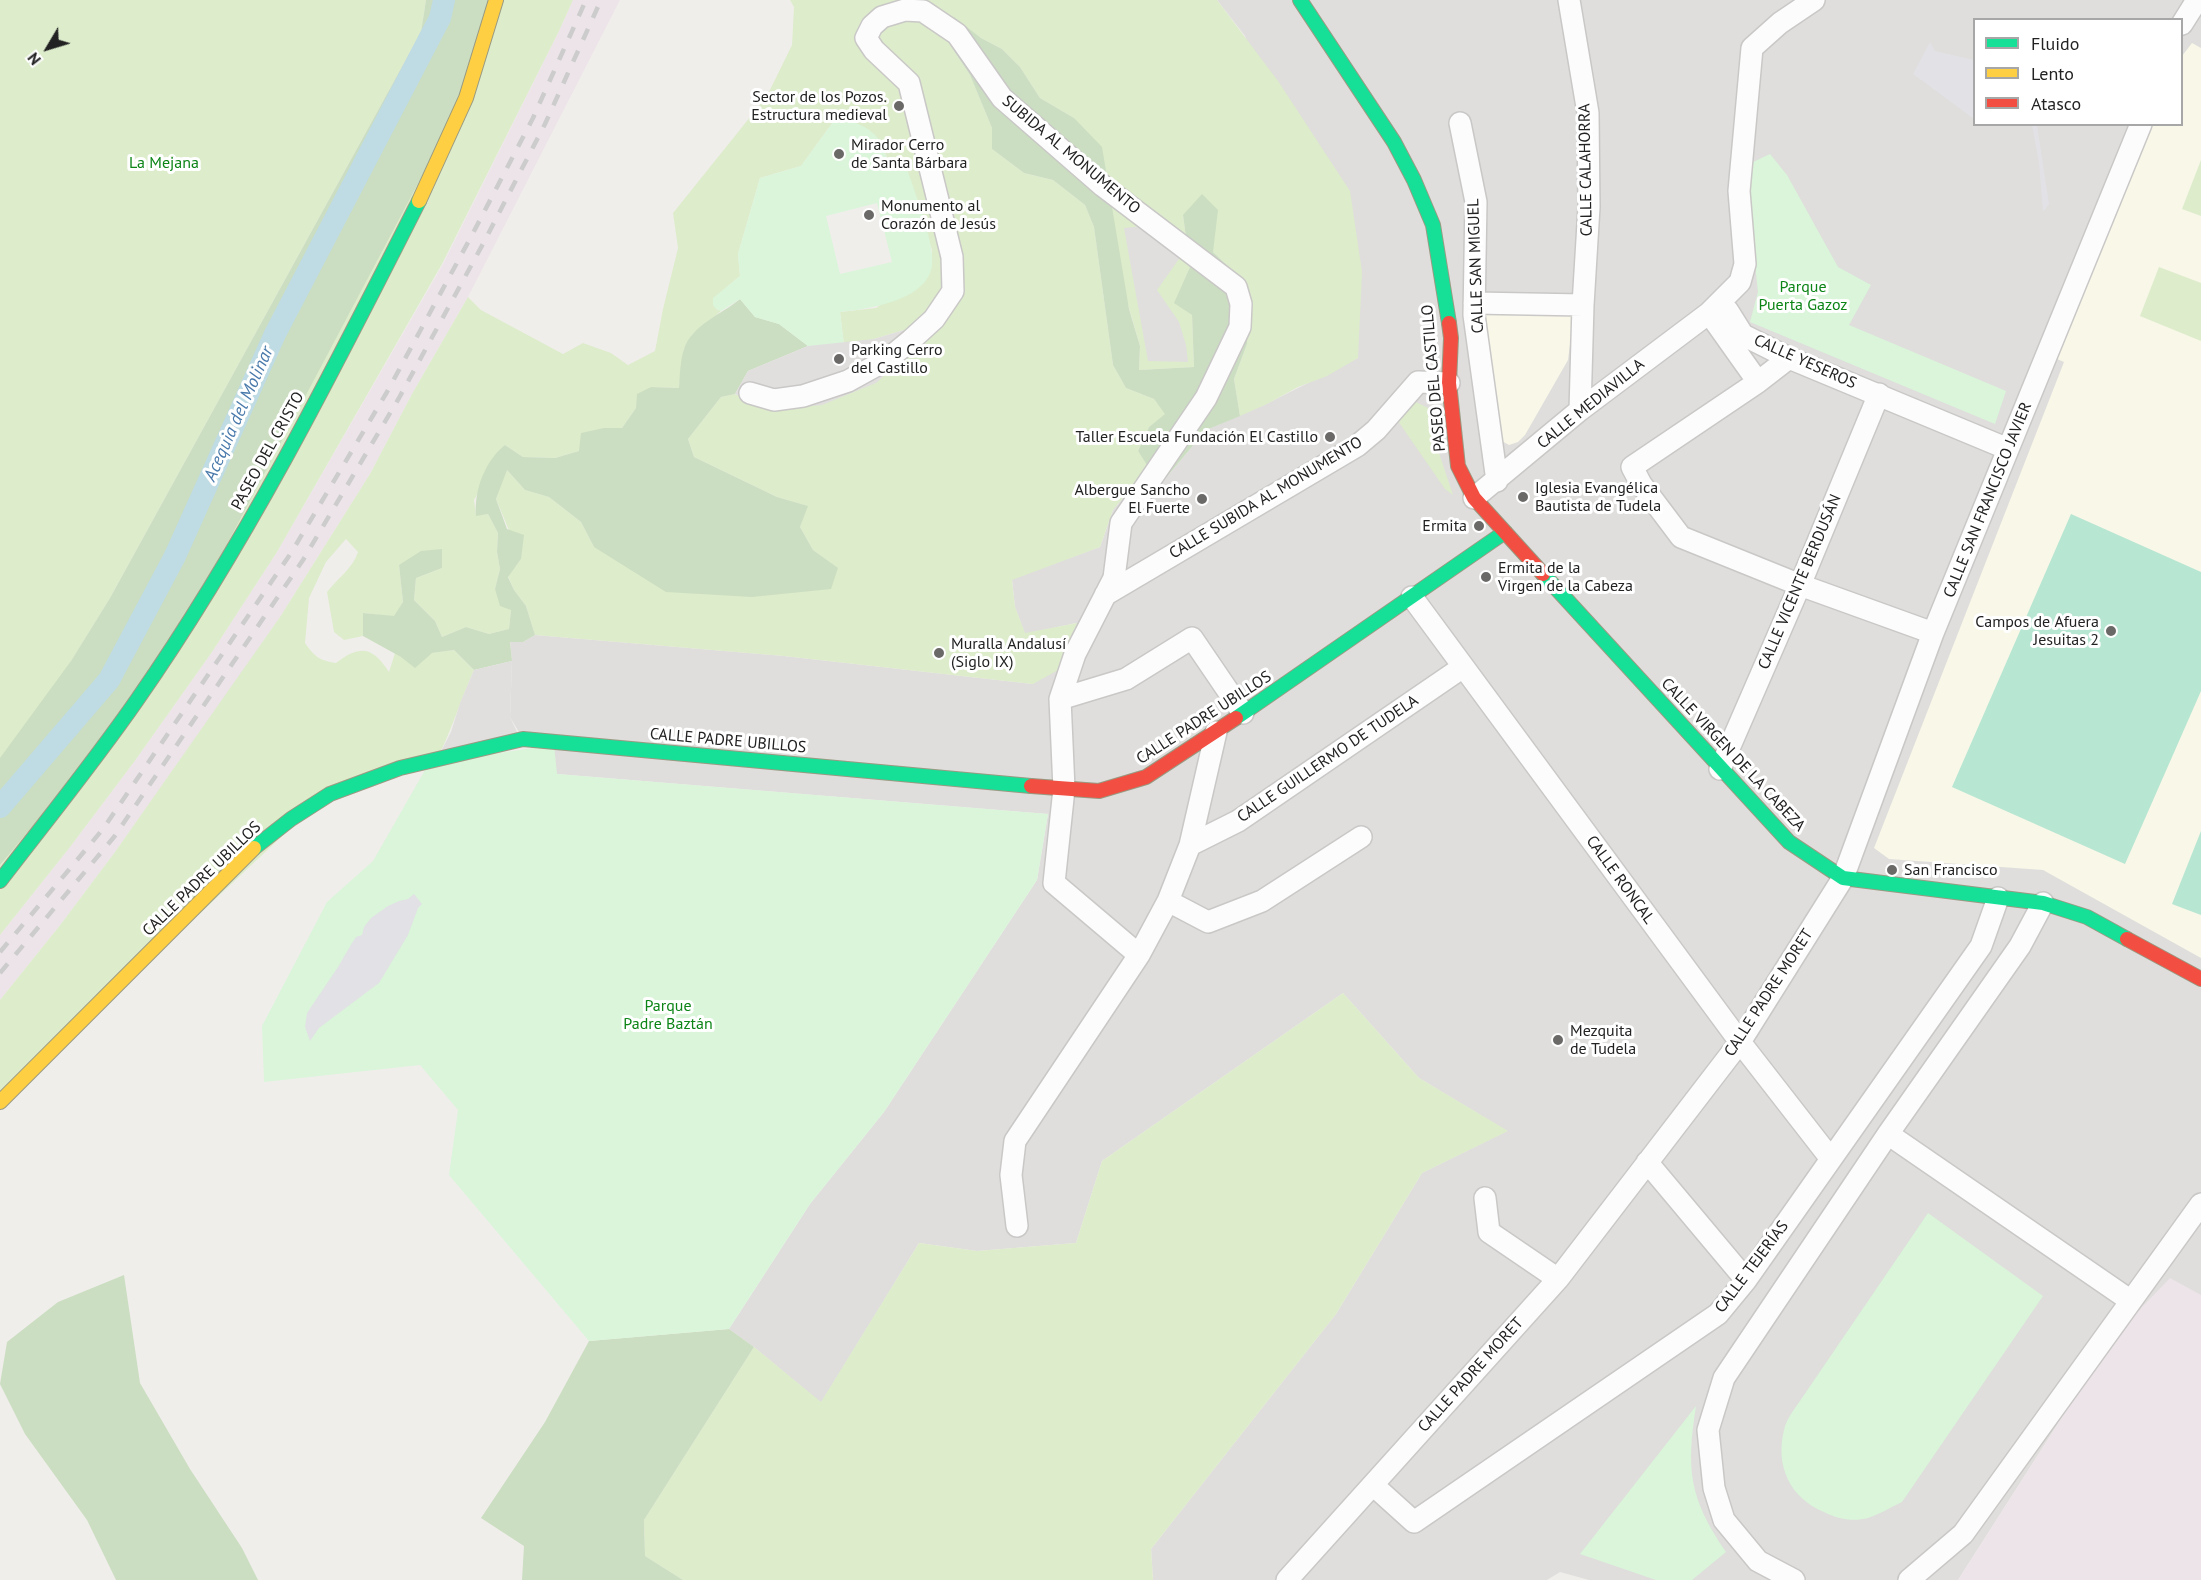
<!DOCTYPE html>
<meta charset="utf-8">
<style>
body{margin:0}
#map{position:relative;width:2201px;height:1580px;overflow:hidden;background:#f0eeeb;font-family:"PT Sans",sans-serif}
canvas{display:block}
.legend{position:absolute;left:1973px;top:18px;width:210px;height:108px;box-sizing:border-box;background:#fff;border:2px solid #a7a7a7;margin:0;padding:8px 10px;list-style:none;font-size:18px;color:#222}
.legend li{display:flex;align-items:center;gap:12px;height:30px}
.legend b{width:30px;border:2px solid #a7a7a7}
.north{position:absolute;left:18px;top:18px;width:60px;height:60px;-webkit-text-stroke:4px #fff;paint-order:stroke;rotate:232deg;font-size:16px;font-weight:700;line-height:24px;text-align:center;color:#222}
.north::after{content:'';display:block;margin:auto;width:21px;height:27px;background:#222;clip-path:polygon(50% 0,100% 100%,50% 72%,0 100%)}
</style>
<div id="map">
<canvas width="2201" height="1580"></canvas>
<ul class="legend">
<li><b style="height:8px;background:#16e098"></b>Fluido</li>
<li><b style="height:8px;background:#ffcf43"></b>Lento</li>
<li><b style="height:8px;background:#f24e42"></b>Atasco</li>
</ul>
<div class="north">N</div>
</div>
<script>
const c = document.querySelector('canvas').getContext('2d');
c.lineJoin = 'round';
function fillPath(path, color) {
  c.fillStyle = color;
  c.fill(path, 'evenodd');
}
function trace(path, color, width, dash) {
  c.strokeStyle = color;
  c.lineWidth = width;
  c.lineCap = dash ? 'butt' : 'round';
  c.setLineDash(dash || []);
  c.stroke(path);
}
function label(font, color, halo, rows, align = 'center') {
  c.font = font + ' "PT Sans",sans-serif';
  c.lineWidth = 6;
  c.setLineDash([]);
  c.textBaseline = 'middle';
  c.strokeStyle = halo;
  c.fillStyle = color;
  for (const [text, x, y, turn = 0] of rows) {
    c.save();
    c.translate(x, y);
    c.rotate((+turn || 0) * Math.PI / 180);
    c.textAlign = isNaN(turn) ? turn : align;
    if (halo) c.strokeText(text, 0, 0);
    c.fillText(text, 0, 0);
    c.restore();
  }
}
fillPath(new Path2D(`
 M 1217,0 L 2201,0 L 2201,1295 L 2114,1336 L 1958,1580 L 1589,1580 L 1560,1572 L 1547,1580 L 1153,1580 L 1151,1549 L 1336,1314 L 1422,1173 L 1507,1131 L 1419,1078 L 1343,993 L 1102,1161 L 1076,1243 L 977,1251 L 919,1243 L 821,1403 L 754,1347 L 729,1329 L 810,1204 L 884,1112 L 1037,880 L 1048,814 L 557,774 L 523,739 L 510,717 L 512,661 L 510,641 L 523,642 L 535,635 L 784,656 L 1033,684 L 1076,623 L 1025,634 L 1015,607 L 1012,579 L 1100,547 L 1113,510 L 1149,466 L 1160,485 L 1206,430 L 1266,404 L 1358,358 L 1245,36 ZM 1974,20 L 2182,20 L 2182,124 L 1974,124 Z`), '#dfdedc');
fillPath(new Path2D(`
 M 573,0 L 620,0 L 468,297 L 412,394 L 370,474 L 280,617 L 240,676 L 115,852 L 61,924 L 0,1000 L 0,935 L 70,847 L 134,762 L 212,652 L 277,552 L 443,264 L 559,31 Z
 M 2170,1278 L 2201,1295 L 2201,1580 L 1958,1580 L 2114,1336 Z`), '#ede4e9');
fillPath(new Path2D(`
 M 2192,43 L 2201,48 L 2201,958 L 2043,870 L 1889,859 L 1874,848 L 2064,362 L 2057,359 L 2148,125 L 2182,124 L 2182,56 Z
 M 1482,312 L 1574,313 L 1568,360 L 1525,435 L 1518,442 L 1509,445 L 1500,440 Z`), '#f8f7e8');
fillPath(new Path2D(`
 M 0,0 L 426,0 L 421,32 L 110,598 L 0,777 Z
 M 495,0 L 573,0 L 559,31 L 442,264 L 277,552 L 212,652 L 134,762 L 70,847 L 0,935 L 0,865 Z
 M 790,0 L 1217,0 L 1278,81 L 1350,191 L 1362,272 L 1358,358 L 1327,376 L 1298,387 L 1267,404 L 1240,416 L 1234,379 L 1247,344 L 1236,274 L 1213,252 L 1183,215 L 1190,267 L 1175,302 L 1192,315 L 1194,367 L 1139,370 L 1140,346 L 1074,118 L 1040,98 L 1020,67 L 1002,49 L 981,38 L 954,18 L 950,45 L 970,75 L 992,128 L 992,149 L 1024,173 L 1053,180 L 1085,205 L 1094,227 L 1113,365 L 1126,388 L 1154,399 L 1166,414 L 1149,427 L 1138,451 L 1149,466 L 1113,510 L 1100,547 L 1012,580 L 1015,607 L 1025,633 L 1077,623 L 1058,670 L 1033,684 L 784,656 L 535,635 L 526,606 L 514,590 L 508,576 L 521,559 L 496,499 L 506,469 L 525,490 L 549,497 L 581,522 L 594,547 L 838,569 L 813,550 L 800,527 L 807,506 L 777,497 L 694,457 L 688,439 L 721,397 L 735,394 L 771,410 L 904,330 L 874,339 L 844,345 L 840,312 L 876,308 L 932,264 L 932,250 L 905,164 L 891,167 L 880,141 L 836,118 L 801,166 L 760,178 L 738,254 L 740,276 L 714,298 L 716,309 L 721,311 L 692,335 L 684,349 L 679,388 L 651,387 L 622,428 L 604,428 L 579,451 L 555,458 L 523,457 L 505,445 L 474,500 L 476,515 L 488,514 L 498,533 L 497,552 L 500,569 L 495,589 L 511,610 L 509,629 L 489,634 L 466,627 L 442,637 L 435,621 L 414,600 L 416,578 L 442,568 L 442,550 L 399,565 L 403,602 L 395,617 L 364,613 L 363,636 L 344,640 L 334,632 L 327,592 C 337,579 353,568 358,552 L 346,539 L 326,562 L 309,598 L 305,643 C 314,656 320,661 336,663 C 360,644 373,647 389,672 L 395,653 L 401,657 L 454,650 L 474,670 C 461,699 452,729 438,757 L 330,791 L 0,1102 L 0,1000 L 61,924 L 115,852 L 280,617 L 370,474 L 412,394 L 468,297 L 481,310 L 563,354 L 583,343 L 611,353 L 628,365 L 655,351 L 663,309 L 678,248 L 673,213 L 767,96 L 792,45 L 794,7 Z
 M 2201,160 L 2201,216 L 2182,209 Z
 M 2159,267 L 2201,283 L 2201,341 L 2140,316 Z
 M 1414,401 L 1428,408 L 1437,447 L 1453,495 L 1445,489 L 1398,421 L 1399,414 Z
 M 1343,993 L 1419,1078 L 1508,1131 L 1422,1173 L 1336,1314 L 1151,1549 L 1153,1580 L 683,1580 L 645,1556 L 644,1520 L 754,1347 L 821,1402 L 919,1243 L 977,1251 L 1076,1243 L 1102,1161 Z`), '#ddeccb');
fillPath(new Path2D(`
 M 426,0 L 495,0 L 459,106 L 155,680 L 0,865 L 0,758 L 71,661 L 110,598 L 421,32 Z
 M 954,17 L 981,38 L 1002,49 L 1020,67 L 1040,98 L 1074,118 L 1102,147 L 1129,309 L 1140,346 L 1139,370 L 1194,367 L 1192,315 L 1174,303 L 1190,267 L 1183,215 L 1202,194 L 1218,210 L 1213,252 L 1236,274 L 1249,293 L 1247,344 L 1234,379 L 1240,416 L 1206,430 L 1160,485 L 1138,451 L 1149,427 L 1165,414 L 1154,399 L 1126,388 L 1113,365 L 1094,227 L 1085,205 L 1053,180 L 1024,173 L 992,149 L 992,128 L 970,75 L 950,45 Z
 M 740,299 L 755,317 L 779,324 L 808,346 L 748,371 L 735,394 L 721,397 L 688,439 L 694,457 L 777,497 L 808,506 L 800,527 L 813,550 L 838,568 L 831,589 L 752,597 L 666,592 L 594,547 L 581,522 L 549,497 L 525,490 L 507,470 L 496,499 L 507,529 L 524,535 L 521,559 L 508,577 L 514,590 L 526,606 L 535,635 L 523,642 L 510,642 L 512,661 L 474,670 L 454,650 L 432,653 L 415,668 L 401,657 L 363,636 L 363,613 L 394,616 L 403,602 L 399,565 L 421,551 L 442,549 L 442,568 L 416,578 L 414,600 L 435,621 L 442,637 L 466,627 L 489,634 L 509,629 L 511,610 L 500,606 L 495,589 L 500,569 L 497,552 L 498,533 L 488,514 L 476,516 C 474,490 485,461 505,445 L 523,457 L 555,458 L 579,451 L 581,433 L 604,428 L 622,428 L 636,408 L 637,394 L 651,387 L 679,388 C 680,375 680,361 684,349 C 692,325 722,314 740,299 Z
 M 124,1275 L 140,1383 L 190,1469 L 242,1548 L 258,1580 L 116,1580 L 87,1520 L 25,1434 L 0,1384 L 7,1342 L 58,1302 Z
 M 729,1329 L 754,1347 L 644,1520 L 645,1556 L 683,1580 L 522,1580 L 524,1546 L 481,1518 L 545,1422 L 589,1341 Z`), '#cbdec1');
fillPath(new Path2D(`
 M 836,118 C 851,121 869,125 879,140 C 884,148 886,158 891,167 L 905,163 C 913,188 935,242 932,265 C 928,301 867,309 840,312 L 844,345 L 808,346 L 779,324 L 755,317 L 740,299 L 721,311 L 716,309 L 713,305 L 713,298 L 740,276 L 738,254 L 760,178 L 801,166 ZM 877,203 L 892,262 L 840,274 L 826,216 Z
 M 1770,154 L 1787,175 L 1838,267 L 1871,285 L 1849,325 L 2006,391 L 1995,424 L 1750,322 L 1758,292 L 1746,180 L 1749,164 Z
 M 554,745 L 557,774 L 1048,814 L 1037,880 L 884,1112 L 810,1204 L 729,1329 L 589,1341 L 449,1175 L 458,1110 L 420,1065 L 264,1082 L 262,1026 L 327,902 L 373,861 L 429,763 Z
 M 1928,1213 L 2043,1296 L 1902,1502 C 1891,1507 1880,1514 1868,1518 C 1853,1522 1837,1519 1824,1512 C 1790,1498 1775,1466 1784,1430 C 1786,1419 1796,1407 1802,1398 Z
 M 1696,1406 C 1686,1470 1689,1498 1726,1552 L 1692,1580 L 1656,1580 L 1580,1554 Z`), '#daf5da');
fillPath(new Path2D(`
 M 2071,514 L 2201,572 L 2201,691 L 2125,864 L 1952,787 Z
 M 2201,831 L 2201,915 L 2172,904 Z`), '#b7e6d2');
fillPath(new Path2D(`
 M 1144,226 L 1181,256 L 1157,290 L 1179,322 L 1186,345 L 1188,362 L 1148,361 L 1124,228 Z
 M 904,330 L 916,347 L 876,383 L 822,405 L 771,410 L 735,394 L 748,371 L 808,346 L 874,339 Z
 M 512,661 L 510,717 L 524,747 L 438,757 L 451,732 L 460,703 L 474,670 Z`), '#e0dfde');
fillPath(new Path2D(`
 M 1930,42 L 1935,51 L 1974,60 L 1974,119 L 1913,74 Z
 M 2032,125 L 2037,125 L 2049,204 L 2043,212 L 2039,163 Z
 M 414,894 L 422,904 L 418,908 L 408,935 L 379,983 L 319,1028 L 310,1041 L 305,1027 L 307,1013 L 338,967 L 352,943 L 356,937 L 362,935 L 364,927 L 371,918 L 388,906 L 399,901 L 408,899 Z`), '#e2e1e5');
trace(new Path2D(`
 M 0,807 L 109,680 L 175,556 L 275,334 L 440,18 L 444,0`), '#bfdbe3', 22);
const street = new Path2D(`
 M 1569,0 L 1588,113 L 1589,207 L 1583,305 L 1580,410
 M 2182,24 L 2197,0
 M 1460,123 L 1476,202 L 1474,315 L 1497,481
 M 1474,303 L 1583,305
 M 1709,313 L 1720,310 L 1728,311 L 1743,335 L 1789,358 L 2008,449
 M 1709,313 L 1758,382
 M 1789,358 L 1758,382 L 1632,467 L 1641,484 L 1681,537 L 1800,585 L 1933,633
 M 750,393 L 774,400 L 803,396 L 848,381 L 888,359 L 911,340 L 934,319 L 953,291 L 952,257 L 909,83 L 874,50 L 866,38 L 872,26 L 882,17 L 905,10 L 923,11 L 957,34 L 1002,98 L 1103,186 L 1236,287 L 1241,304 L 1240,327 L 1206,398 L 1121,523 L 1114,578 L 1075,654 L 1060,699 L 1064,789 L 1054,883 L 1139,955
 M 1474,498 L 1580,410 L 1709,313 L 1740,282 L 1745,264 L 1739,191 L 1752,48 L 1780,23 L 1814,0
 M 1105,595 L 1357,446 L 1376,430 L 1418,382 L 1449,383
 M 1412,597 L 1740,1042 L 1831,1159
 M 1060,699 L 1126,679 L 1192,638 L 1243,713
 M 1720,769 L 1800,585 L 1879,394
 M 1190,845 L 1238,821 L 1463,667
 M 1168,901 L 1208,922 L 1262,901 L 1361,837
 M 1888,1134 L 2131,1301
 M 1647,1162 L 1746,1280
 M 1485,1198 L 1489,1232 L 1558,1279
 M 1017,1226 L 1011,1175 L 1015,1141 L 1139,955 L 1168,901 L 1190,845 L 1216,732
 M 1373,1485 L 1414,1522 L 1718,1314 L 1746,1280 L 1981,946 L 1998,898
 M 1287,1580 L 1558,1279 L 1740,1042 L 1843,878 L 1933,633 L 2141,124
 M 1794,1580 L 1758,1561 L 1724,1520 L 1714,1488 L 1708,1430 L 1724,1378 L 1888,1134 L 2020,946 L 2043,903
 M 1909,1580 L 1963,1534 L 2201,1204`);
const fast = new Path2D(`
 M 1300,0 L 1394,142 L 1414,180 L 1433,225 L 1449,323
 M 1543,574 L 1789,842 L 1843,878 L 2043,903 L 2087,917 L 2127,939
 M 1236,718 L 1505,532
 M 254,848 L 291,819 L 330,794 L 400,768 L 523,739 L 1031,786
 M 0,881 C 46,821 94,762 137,700 C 246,544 333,371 419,201`);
const slow = new Path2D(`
 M 419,201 L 466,98 L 496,0
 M 0,1102 L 254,848`);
const jam = new Path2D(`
 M 1449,323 L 1451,338 L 1449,383 L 1458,466 L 1474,498 L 1543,574
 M 1031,786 L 1099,791 L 1146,777 L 1236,718
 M 2127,939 L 2201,979`);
trace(street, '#c9c8c7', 24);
trace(fast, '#999a82', 16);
trace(slow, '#999a82', 16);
trace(jam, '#999a82', 16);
trace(street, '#fdfcfc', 21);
trace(fast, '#16e098', 14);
trace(slow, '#ffcf43', 14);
trace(jam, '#f24e42', 14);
trace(new Path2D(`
 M 0,952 L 103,829 L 291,553 L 387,392 L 472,235 L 533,118 L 586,0
 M 0,973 L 114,837 L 303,560 L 399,398 L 484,242 L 545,124 L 601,0`), '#ccc', 4.5, [12, 12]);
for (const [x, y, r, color] of [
 [899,106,6,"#6a6968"],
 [839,154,6,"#6a6968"],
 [869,215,6,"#6a6968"],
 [839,359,6,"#6a6968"],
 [1330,437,6,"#6a6968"],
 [1523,497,6,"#6a6968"],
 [1202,499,6,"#6a6968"],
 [1479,526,6,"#6a6968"],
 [1486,577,6,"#6a6968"],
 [2111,631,6,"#6a6968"],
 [939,653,6,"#6a6968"],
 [1892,870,6,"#6a6968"],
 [1558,1040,6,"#6a6968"]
]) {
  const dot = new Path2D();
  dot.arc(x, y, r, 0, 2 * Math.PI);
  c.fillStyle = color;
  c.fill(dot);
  trace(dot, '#fff', 2);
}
label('16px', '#222', '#fff', [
 ["Sector de los Pozos.",887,97,"right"],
 ["Estructura medieval",887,115,"right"],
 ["Mirador Cerro",851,145],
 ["de Santa Bárbara",851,163],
 ["Monumento al",881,206],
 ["Corazón de Jesús",881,224],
 ["Parking Cerro",851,350],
 ["del Castillo",851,368],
 ["Taller Escuela Fundación El Castillo",1318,437,"right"],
 ["Iglesia Evangélica",1535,488],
 ["Bautista de Tudela",1535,506],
 ["Albergue Sancho",1190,490,"right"],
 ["El Fuerte",1190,508,"right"],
 ["Ermita",1467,526,"right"],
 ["Ermita de la",1498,568],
 ["Virgen de la Cabeza",1498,586],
 ["Campos de Afuera",2099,622,"right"],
 ["Jesuitas 2",2099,640,"right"],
 ["Muralla Andalusí",951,644],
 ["(Siglo IX)",951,662],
 ["San Francisco",1904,870],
 ["Mezquita",1570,1031],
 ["de Tudela",1570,1049]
], 'left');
label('16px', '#222', '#fff', [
 ["SUBIDA AL MONUMENTO",1071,155,40],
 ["CALLE CALAHORRA",1586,170,-91],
 ["CALLE SAN MIGUEL",1476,266,-92],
 ["CALLE YESEROS",1805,362,24],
 ["PASEO DEL CASTILLO",1434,378,-95],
 ["CALLE MEDIAVILLA",1591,404,-39],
 ["PASEO DEL CRISTO",268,451,-61],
 ["CALLE SUBIDA AL MONUMENTO",1266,498,-31],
 ["CALLE SAN FRANCISCO JAVIER",1988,500,-68],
 ["CALLE VICENTE BERDUSÁN",1800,582,-67],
 ["CALLE PADRE UBILLOS",1204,718,-33],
 ["CALLE PADRE UBILLOS",728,741,5],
 ["CALLE VIRGEN DE LA CABEZA",1733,755,47],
 ["CALLE GUILLERMO DE TUDELA",1328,759,-34],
 ["CALLE PADRE UBILLOS",202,879,-44],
 ["CALLE RONCAL",1620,880,54],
 ["CALLE PADRE MORET",1769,993,-57],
 ["CALLE TEJERÍAS",1752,1267,-53],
 ["CALLE PADRE MORET",1471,1375,-48]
]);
label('16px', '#0c8416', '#fff', [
 ["La Mejana",164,163],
 ["Parque",1803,287],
 ["Puerta Gazoz",1803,305],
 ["Parque",668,1006],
 ["Padre Baztán",668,1024]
]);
label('italic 18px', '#4a7aab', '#fff', [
 ["Acequia del Molinar",239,414,-66]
]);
</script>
